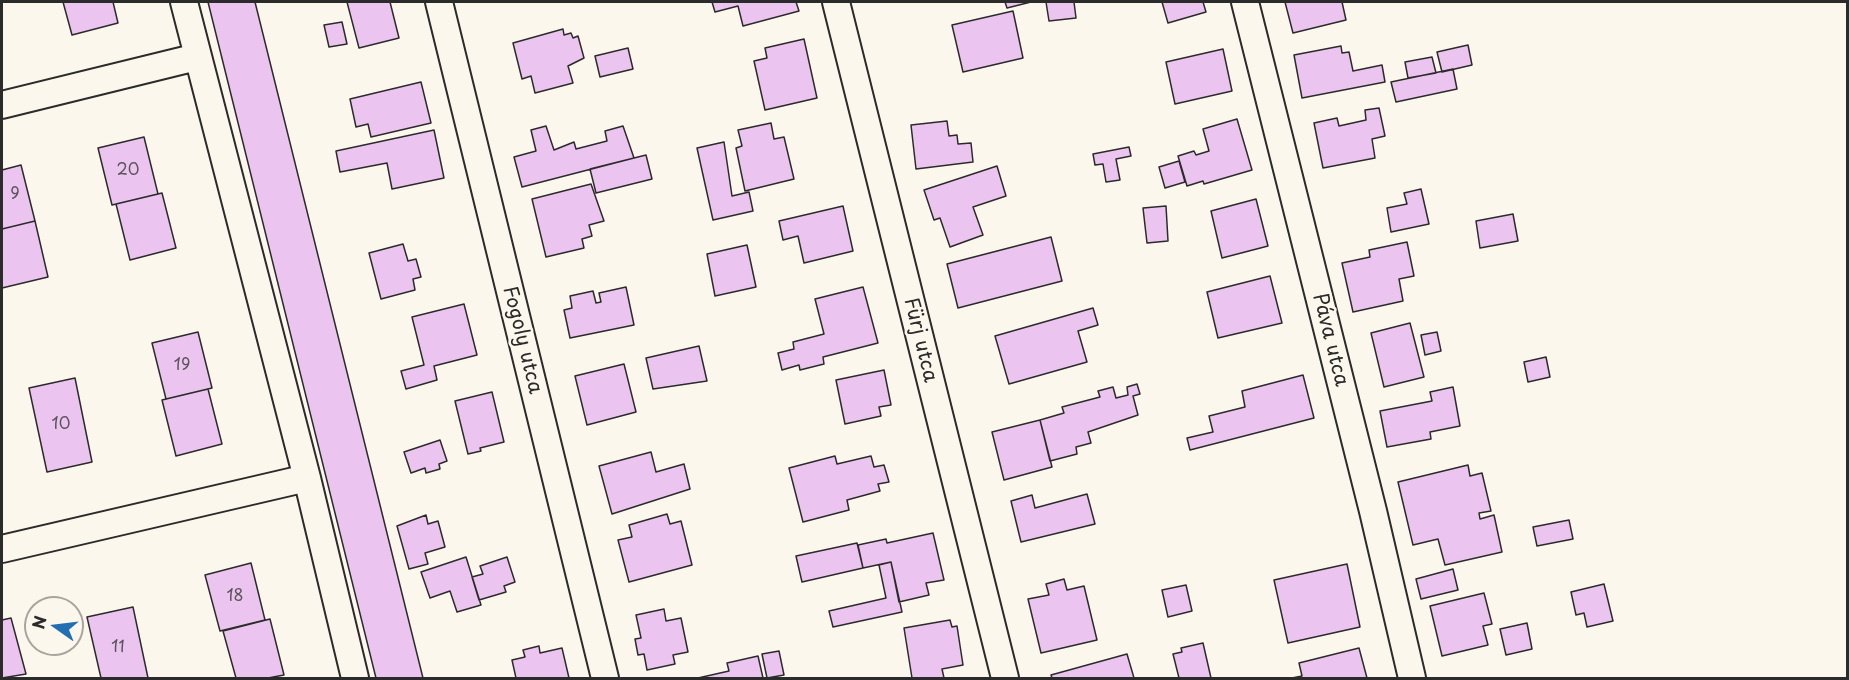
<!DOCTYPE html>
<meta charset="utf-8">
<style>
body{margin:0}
#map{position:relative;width:1849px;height:680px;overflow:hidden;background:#fbf7ec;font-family:"Playpen Sans",sans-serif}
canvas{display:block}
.frame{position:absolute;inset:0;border:3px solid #2b2b2b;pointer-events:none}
.north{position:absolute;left:24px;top:596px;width:60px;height:60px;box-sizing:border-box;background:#fbf7ec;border:2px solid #a8a59f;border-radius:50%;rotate:284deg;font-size:16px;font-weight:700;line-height:24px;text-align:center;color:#2b2b2b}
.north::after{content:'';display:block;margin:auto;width:21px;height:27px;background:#1f6fb2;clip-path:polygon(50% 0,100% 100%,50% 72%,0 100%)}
</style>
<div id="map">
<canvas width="1849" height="680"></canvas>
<div class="frame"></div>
<div class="north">N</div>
</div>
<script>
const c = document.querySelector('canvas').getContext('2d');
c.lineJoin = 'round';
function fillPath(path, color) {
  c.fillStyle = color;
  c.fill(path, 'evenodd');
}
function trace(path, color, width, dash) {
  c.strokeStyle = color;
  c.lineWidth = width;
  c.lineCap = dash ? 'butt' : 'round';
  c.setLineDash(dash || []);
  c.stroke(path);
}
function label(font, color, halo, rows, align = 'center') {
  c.font = font + ' "Playpen Sans",sans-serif';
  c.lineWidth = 5;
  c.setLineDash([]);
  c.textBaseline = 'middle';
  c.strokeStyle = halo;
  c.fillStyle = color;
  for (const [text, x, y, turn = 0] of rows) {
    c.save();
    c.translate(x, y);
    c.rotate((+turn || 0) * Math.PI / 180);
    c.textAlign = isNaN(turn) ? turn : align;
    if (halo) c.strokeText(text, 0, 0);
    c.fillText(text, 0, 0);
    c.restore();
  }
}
const building = new Path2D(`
 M 63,2 L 113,2 L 118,23 L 72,35 Z
 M 208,2 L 255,2 L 423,678 L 376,678 Z
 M 347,2 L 390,2 L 399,38 L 359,48 Z
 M 712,2 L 796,2 L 799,11 L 743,26 L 738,6 L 715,12 Z
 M 1005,2 L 1031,2 L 1007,8 Z
 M 1046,2 L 1074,2 L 1076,18 L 1049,21 Z
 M 1162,2 L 1203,2 L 1206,12 L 1168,23 Z
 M 1285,2 L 1342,2 L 1346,20 L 1293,33 Z
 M 1013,11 L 1023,58 L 963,72 L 952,25 Z
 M 342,22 L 347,44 L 329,47 L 324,25 Z
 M 563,29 L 564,35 L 571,33 L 573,38 L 578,36 L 584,58 L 568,66 L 573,83 L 535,93 L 531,76 L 522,79 L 513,43 Z
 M 804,39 L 817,98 L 765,110 L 754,61 L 767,58 L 765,48 Z
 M 1468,45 L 1472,65 L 1442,72 L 1437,52 Z
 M 1341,46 L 1342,53 L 1349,52 L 1353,71 L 1382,65 L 1385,82 L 1302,98 L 1294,55 Z
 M 628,48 L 633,69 L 600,77 L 595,56 Z
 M 1223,49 L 1232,91 L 1175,104 L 1166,62 Z
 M 1432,57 L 1436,73 L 1408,78 L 1405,62 Z
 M 1453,69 L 1457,89 L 1396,102 L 1391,82 Z
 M 421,82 L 431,123 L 371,137 L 368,124 L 356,127 L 350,99 Z
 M 1379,108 L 1385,136 L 1372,139 L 1375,158 L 1323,168 L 1314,123 L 1337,118 L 1339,126 L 1366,120 L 1365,110 Z
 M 1237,119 L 1252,170 L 1204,184 L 1203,181 L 1187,186 L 1178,156 L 1194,151 L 1196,155 L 1209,151 L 1203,129 Z
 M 947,121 L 949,136 L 957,135 L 958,144 L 971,143 L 973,162 L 916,169 L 911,125 Z
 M 771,123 L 774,139 L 784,137 L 794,179 L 745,191 L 736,148 L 742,146 L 738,130 Z
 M 546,126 L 554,150 L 574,142 L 576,149 L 607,141 L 605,131 L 623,126 L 634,158 L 522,187 L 514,157 L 536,151 L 531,130 Z
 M 434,130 L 444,178 L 392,189 L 387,163 L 340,172 L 336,151 Z
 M 144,137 L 158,194 L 112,205 L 98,148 Z
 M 724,142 L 732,196 L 749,192 L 753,211 L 713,220 L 697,148 Z
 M 1129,147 L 1131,156 L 1116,159 L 1120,180 L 1106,182 L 1103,164 L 1095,165 L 1093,154 Z
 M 646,155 L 652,179 L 596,193 L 590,169 Z
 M 1179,161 L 1185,182 L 1165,188 L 1159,167 Z
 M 21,165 L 35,221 L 2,229 L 2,170 Z
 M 997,166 L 1006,196 L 973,207 L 983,235 L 950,247 L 940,218 L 934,220 L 924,190 Z
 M 591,184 L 604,221 L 589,225 L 592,236 L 582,239 L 584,248 L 546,257 L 532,199 Z
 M 1421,189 L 1429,224 L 1391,232 L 1387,208 L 1407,204 L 1404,193 Z
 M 162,193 L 176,248 L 130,260 L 116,204 Z
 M 1256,199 L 1268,246 L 1222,258 L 1211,211 Z
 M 843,206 L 853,251 L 804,263 L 798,236 L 783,240 L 779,221 Z
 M 1166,206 L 1168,241 L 1147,243 L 1143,208 Z
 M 1513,214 L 1518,241 L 1480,248 L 1476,221 Z
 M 35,221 L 48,277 L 2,288 L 2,229 Z
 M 1051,237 L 1062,281 L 958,308 L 947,264 Z
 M 1407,242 L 1414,276 L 1399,279 L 1403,301 L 1353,312 L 1342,263 L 1370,257 L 1369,250 Z
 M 403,244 L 408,261 L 416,259 L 421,277 L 413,279 L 415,290 L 381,299 L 369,253 Z
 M 747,245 L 756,287 L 715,296 L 707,254 Z
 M 1270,276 L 1282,323 L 1218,338 L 1207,292 Z
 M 626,287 L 634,325 L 570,338 L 564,310 L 572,308 L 570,296 L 593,291 L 596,303 L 601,302 L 599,293 Z
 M 863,287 L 878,343 L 823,357 L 824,364 L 800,370 L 799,365 L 782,370 L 778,353 L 794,349 L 793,342 L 824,334 L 815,299 Z
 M 464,304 L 477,355 L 434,366 L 437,380 L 406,389 L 401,371 L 424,365 L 412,317 Z
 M 1093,308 L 1098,325 L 1078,331 L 1087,362 L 1009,384 L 995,336 Z
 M 1410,323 L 1424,377 L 1384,387 L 1371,333 Z
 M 198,332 L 212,388 L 166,399 L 152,343 Z
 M 1437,332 L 1441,351 L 1425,355 L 1421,335 Z
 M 699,346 L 707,381 L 653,389 L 646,358 Z
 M 1546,357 L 1550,377 L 1528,382 L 1524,362 Z
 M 624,364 L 636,412 L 587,425 L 575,376 Z
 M 884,370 L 891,405 L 879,407 L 881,416 L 845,424 L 836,380 Z
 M 1303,375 L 1314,418 L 1190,450 L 1187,438 L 1213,432 L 1209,416 L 1245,407 L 1242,391 Z
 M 75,378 L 92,462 L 47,472 L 29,388 Z
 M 1137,384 L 1140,394 L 1133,396 L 1138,415 L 1088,432 L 1091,443 L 1076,447 L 1077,454 L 1050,461 L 1040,420 L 1064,413 L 1062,407 L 1100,397 L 1098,391 L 1113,387 L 1116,398 L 1128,395 L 1127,387 Z
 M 1453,387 L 1460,426 L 1430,432 L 1431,439 L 1387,447 L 1380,411 L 1432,401 L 1430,392 Z
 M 208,389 L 222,444 L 176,456 L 162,400 Z
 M 492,392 L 504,442 L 480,448 L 481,451 L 468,454 L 455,401 Z
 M 1040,420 L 1052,467 L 1004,480 L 992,432 Z
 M 440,440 L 447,461 L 439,464 L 440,469 L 426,473 L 425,468 L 411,473 L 404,452 Z
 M 651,452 L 656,472 L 684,464 L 690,489 L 612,514 L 599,466 Z
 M 835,456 L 837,464 L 871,456 L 874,467 L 884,465 L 889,482 L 878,484 L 880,491 L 847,500 L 849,510 L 803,522 L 789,468 Z
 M 1468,465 L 1470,476 L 1482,473 L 1491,511 L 1479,513 L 1480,519 L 1494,515 L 1502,552 L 1445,565 L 1438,539 L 1413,545 L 1398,482 Z
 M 1087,494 L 1095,524 L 1021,542 L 1011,501 L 1032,495 L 1035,508 Z
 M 667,514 L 670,524 L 681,521 L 692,565 L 629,582 L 618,540 L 632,537 L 629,525 Z
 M 426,515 L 428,524 L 438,521 L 445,547 L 425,553 L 428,564 L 409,569 L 397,526 Z
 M 1569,520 L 1573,539 L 1537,546 L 1533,527 Z
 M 933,533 L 944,580 L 926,583 L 929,595 L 899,602 L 891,562 L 863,568 L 858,545 L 886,539 L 887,543 Z
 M 857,543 L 863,568 L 802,582 L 796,556 Z
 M 466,557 L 481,605 L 457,612 L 450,591 L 430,598 L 421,572 Z
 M 507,557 L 515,582 L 504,586 L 506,592 L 479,600 L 472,577 L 483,574 L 480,566 Z
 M 891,562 L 902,612 L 833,627 L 829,611 L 886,598 L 879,565 Z
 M 251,563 L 265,620 L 220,631 L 205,575 Z
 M 1347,564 L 1360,627 L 1288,643 L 1274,580 Z
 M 1453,569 L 1458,590 L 1421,599 L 1416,579 Z
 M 1064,579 L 1067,590 L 1084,586 L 1097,640 L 1041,653 L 1028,599 L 1049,595 L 1046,584 Z
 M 1604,584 L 1613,621 L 1587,627 L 1584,613 L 1576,615 L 1571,592 Z
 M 1186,585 L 1192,611 L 1168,617 L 1162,590 Z
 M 1484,593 L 1492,624 L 1483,626 L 1488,645 L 1442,656 L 1430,606 Z
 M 133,607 L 148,678 L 101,678 L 87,617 Z
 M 664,609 L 666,621 L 681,618 L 688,652 L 673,655 L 675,664 L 647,670 L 644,654 L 638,655 L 635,639 L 641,638 L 636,615 Z
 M 11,618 L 26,674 L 2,678 L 2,620 Z
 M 270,619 L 284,675 L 268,678 L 236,678 L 223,631 Z
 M 950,620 L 952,627 L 957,626 L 963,665 L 942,669 L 944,678 L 912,678 L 904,628 Z
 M 1527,623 L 1532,649 L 1506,655 L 1500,629 Z
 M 1203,643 L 1211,678 L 1179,678 L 1173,654 L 1182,652 L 1181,648 Z
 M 539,646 L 540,653 L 562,648 L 569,678 L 516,678 L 512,660 L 525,657 L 523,650 Z
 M 1359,648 L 1367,678 L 1292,678 L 1302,676 L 1299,663 Z
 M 779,651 L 784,675 L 767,678 L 762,654 Z
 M 1127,654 L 1134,678 L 1052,678 L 1051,675 Z
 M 758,656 L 763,678 L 698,678 L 729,671 L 727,663 Z`);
fillPath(building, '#ebc5ef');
trace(building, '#2b2b2b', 1.5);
const street = new Path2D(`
 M 184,2 L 307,478 L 355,678
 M 439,2 L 605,678
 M 836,2 L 1005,678
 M 1245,2 L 1373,511 L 1412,678
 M 2,105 L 197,57
 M 2,549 L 307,478`);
trace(street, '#2b2b2b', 30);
trace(street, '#fbf7ec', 26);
label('16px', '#5b525c', null, [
 ["20",128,171],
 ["9",15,195],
 ["19",182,366],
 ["10",61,425],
 ["18",235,597],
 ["11",118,648]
]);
label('20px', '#2b2b2b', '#fbf7ec', [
 ["Fogoly utca",522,340,76],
 ["Fürj utca",920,340,76],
 ["Páva utca",1330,340,76]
]);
</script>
